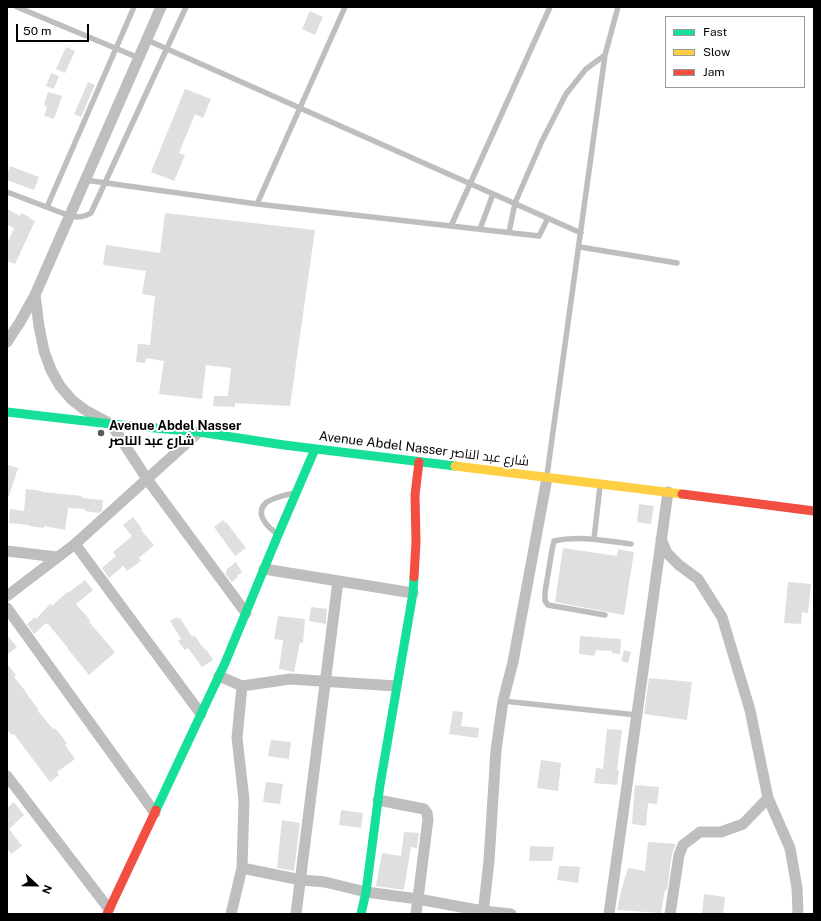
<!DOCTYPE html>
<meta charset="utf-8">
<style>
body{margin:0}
#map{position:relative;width:821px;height:921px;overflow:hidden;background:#fff;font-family:"Public Sans",sans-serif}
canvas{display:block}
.frame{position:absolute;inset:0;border:8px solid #000;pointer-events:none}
.legend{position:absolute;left:665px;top:16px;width:140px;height:72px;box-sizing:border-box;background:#fff;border:1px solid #999;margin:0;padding:5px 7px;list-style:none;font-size:12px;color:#000}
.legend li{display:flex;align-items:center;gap:8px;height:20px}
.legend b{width:20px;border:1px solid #999}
.north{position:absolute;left:16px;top:865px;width:40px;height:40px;-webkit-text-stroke:3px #fff;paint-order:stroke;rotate:112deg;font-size:11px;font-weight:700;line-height:16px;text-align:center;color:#000}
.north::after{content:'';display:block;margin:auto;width:14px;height:18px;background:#000;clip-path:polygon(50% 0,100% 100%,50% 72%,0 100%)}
.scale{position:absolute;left:16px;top:24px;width:73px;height:18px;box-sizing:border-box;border:2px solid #000;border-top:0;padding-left:5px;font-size:12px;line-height:14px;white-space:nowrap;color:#000;-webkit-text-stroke:3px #fff;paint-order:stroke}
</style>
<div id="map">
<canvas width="821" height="921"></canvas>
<div class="frame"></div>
<ul class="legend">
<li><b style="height:5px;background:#16e098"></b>Fast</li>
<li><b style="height:5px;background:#ffcf43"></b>Slow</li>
<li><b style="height:5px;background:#f24e42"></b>Jam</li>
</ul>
<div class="north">N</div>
<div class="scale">50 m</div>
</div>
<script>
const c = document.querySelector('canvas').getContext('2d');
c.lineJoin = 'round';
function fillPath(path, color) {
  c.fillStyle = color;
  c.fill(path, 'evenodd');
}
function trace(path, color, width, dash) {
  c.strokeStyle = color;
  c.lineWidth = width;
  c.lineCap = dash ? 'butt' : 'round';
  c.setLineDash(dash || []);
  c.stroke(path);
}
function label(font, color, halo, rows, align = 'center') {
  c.font = font + ' "Public Sans",Cairo,sans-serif';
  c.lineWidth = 4;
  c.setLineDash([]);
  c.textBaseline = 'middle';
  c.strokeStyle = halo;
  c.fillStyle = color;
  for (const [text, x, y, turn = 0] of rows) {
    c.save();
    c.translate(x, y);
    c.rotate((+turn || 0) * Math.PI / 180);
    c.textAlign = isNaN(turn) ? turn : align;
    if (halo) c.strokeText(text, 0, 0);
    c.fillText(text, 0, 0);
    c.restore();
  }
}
fillPath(new Path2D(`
 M 310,11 L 323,17 L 315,35 L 302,29 Z
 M 66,47 L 75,51 L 65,73 L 56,69 Z
 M 51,73 L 59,76 L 54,89 L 46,86 Z
 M 88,82 L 95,85 L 81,117 L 74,114 Z
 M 185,89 L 211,99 L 203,118 L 195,114 L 179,153 L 185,155 L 174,181 L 151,172 Z
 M 48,92 L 62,96 L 54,119 L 44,116 L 47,107 L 44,105 Z
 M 10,166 L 39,177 L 34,190 L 7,180 L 7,174 Z
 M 7,209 L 20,216 L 21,213 L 29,217 L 29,218 L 35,221 L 15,264 L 7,261 L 7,244 L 14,228 L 7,225 Z
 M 165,213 L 315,230 L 290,406 L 235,403 L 235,407 L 213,406 L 214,396 L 228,396 L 231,368 L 206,365 L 202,399 L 159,394 L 164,361 L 146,358 L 145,363 L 136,362 L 138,344 L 150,345 L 155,296 L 142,294 L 146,271 L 103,265 L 106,245 L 160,253 Z
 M 7,465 L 18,468 L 9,496 L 7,496 Z
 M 26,489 L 42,491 L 42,492 L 82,496 L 82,498 L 103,500 L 102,511 L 99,513 L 85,511 L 85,509 L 68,508 L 65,530 L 44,526 L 44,528 L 29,526 L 29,525 L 9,523 L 10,509 L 24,511 Z
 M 639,504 L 654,506 L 651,524 L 637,522 Z
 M 133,517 L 142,529 L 141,530 L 154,545 L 139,558 L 141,561 L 127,571 L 123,566 L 109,578 L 102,568 L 116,556 L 113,552 L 132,536 L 123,525 Z
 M 223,520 L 225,523 L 226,522 L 246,548 L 235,556 L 214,527 Z
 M 563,548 L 617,556 L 618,549 L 634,552 L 624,615 L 555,602 Z
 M 236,562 L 242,572 L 237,576 L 238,577 L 232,582 L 225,573 L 227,572 L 226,570 Z
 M 85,580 L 93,590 L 76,604 L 90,620 L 89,622 L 115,652 L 89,675 L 67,648 L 68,648 L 48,624 L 47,624 L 46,623 L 34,634 L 27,624 L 35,617 L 36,619 L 50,604 L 52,606 L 67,592 L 68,593 Z
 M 788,582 L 811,584 L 808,613 L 802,612 L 801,624 L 784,623 Z
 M 311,607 L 327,609 L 326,624 L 309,621 Z
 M 278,616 L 305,619 L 303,643 L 300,642 L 294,672 L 279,669 L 283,640 L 274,639 Z
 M 177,617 L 178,619 L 180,618 L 192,637 L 194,635 L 205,650 L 206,649 L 213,660 L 202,667 L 188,648 L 185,650 L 178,641 L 181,639 L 170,621 Z
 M 7,635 L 17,647 L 7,655 Z
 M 580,636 L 621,639 L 620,654 L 612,653 L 612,651 L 596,650 L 594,656 L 589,655 L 579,654 Z
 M 624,650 L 631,652 L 628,663 L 621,661 Z
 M 7,664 L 16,675 L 14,677 L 26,692 L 26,693 L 38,709 L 37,710 L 54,730 L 55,728 L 67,743 L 65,745 L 75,759 L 57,772 L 59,775 L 50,782 L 14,734 L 12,735 L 7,730 Z
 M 649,678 L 692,682 L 687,720 L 644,714 Z
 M 453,711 L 463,712 L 461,726 L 479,728 L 478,738 L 449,734 Z
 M 607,729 L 622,730 L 617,770 L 619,771 L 617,785 L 594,783 L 596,768 L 603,769 Z
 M 271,740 L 291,742 L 289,759 L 268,756 Z
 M 541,760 L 561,763 L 558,791 L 537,788 Z
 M 266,782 L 283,784 L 280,804 L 263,802 Z
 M 635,785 L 659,787 L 657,804 L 648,803 L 646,826 L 632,824 Z
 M 14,802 L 24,815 L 9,829 L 22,846 L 11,854 L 7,848 L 7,808 Z
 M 341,810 L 363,813 L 361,828 L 339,825 Z
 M 282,820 L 300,823 L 294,871 L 277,868 Z
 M 404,832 L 419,833 L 417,848 L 411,847 L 404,890 L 376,886 L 382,853 L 401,856 Z
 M 648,842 L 676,844 L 672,854 L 667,890 L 665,890 L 661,913 L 617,910 L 622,888 L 628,868 L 645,871 Z
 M 530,846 L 554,847 L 552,861 L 529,861 Z
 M 559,866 L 567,866 L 580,867 L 578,883 L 557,880 Z
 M 704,894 L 725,897 L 723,914 L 702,914 Z`), '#dfdfdf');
trace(new Path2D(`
 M 17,7 L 139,58
 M 147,40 L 581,233
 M 85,180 L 257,204 L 539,236 L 548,218
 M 7,192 L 70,216 C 78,217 83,218 91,213 L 186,7
 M 257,204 L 345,7
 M 47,207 L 134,7
 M 451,226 L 550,7
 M 480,229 L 493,194
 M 509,232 L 515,203 L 542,141 L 566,94 L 586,69 L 605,55
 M 580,247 L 677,263
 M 547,475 L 605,55 L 618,7
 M 278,534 C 268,528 253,513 267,502 C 275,497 285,495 294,493
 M 594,539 L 600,486
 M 605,615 L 548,605 L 545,601 L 545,592 L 552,550 L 554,541 C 579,535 607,541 631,544
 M 503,701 L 637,715`), '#bebebe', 5.5);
trace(new Path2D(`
 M 35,295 L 39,326 L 44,351 L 51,370 L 60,386 L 72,400 L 85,410 L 111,424 L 147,479 L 246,613
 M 7,342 L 20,322 L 35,295 L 161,7
 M 661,539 L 667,553 L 679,565 L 698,579 L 722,617 L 750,710 L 768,798 L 790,848 L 797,888 L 798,914
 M 75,544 L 201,714
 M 7,551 L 57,557
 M 264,569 L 413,593
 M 7,596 L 75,544 L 199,432
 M 7,608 L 155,813
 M 219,676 L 242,686 L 237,738 L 244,800 L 242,868
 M 242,686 L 290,679 L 396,686
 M 7,776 L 109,909
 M 378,800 L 424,809 L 427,813 L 428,819 L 416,914
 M 231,914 L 242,868 L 301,880 L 325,882 L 366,892 L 418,899 L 483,911 L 511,914
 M 296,914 L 338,581
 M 483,914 L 489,861 L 496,750 L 503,701 L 513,662 L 547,478
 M 609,914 L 668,492
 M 670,914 L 679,855 L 683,845 L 700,832 L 721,832 L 743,824 L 768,798`), '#bebebe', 11);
trace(new Path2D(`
 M 7,412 L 111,424 L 199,432 L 284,445 L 455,466
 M 156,810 L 225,663 L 278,535 L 315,449
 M 361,914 L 366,892 L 380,785 L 413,593 L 414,577`), '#16e098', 9);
trace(new Path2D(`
 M 455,466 L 682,494`), '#ffcf43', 9);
trace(new Path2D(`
 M 682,494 L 814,511
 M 414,577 L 416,542 L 415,495 L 419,462
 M 107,914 L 156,810`), '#f24e42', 9);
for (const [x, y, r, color] of [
 [101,433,4,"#595959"]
]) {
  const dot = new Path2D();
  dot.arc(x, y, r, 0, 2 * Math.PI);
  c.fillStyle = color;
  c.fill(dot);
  trace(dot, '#fff', 1.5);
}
label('bold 13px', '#000', '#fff', [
 ["Avenue Abdel Nasser",109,426],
 ["شارع عبد الناصر",109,441]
], 'left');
label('13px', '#000', '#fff', [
 ["Avenue Abdel Nasser شارع عبد الناصر",424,449,7]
]);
</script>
